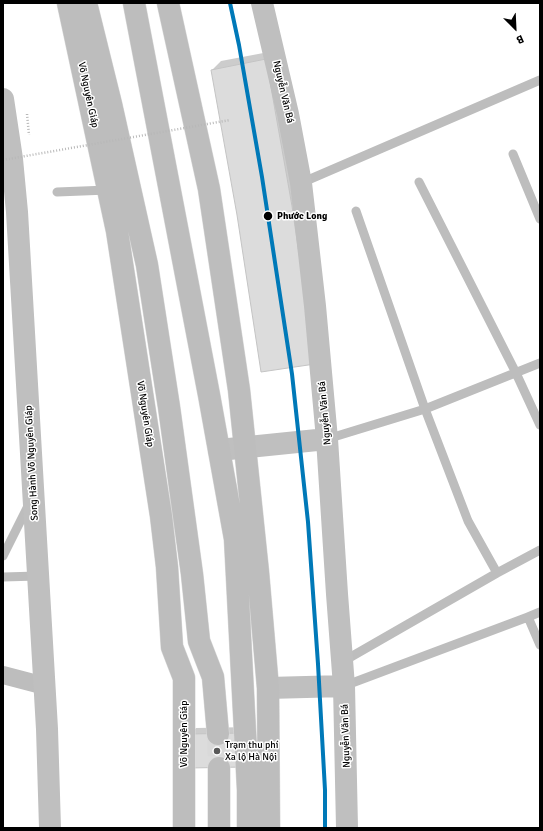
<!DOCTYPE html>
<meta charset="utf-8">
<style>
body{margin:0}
#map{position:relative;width:543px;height:831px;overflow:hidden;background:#fff;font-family:Signika,sans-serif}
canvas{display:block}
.frame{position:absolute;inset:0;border:4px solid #000;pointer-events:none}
.north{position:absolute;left:495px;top:8px;width:40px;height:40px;-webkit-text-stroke:3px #fff;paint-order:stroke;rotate:156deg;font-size:11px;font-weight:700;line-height:16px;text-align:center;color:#000}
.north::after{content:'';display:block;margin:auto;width:14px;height:18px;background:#000;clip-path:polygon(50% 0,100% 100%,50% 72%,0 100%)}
</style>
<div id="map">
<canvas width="543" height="831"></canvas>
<div class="frame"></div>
<div class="north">B</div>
</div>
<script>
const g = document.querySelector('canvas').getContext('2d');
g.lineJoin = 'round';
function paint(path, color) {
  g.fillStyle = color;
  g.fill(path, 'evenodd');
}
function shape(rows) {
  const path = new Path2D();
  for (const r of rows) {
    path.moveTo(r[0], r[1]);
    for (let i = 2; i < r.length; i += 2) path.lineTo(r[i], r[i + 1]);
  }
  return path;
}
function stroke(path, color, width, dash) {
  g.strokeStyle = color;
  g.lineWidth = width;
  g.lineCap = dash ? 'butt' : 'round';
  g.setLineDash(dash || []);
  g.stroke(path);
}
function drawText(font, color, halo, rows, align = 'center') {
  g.font = font + ' Signika,sans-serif';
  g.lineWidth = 3;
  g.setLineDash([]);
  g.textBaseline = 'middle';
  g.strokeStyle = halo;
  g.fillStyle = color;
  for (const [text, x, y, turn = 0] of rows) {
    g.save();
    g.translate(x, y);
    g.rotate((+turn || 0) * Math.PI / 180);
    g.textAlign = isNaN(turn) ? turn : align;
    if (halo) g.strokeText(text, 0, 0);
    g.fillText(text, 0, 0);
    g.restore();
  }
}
const shadow = shape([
 [274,51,314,363,238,215,212,70,221,61],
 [251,727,251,760,190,734,196,728]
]);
const building = shape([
 [266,59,292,206,315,364,261,372,237,215,211,70,266,59],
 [244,733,245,767,189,768,189,734,244,733]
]);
const highwayTunnel = shape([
 [218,734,219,768]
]);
const path = shape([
 [27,114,29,135]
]);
const lane = shape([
 [513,154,540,219],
 [419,182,516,373,540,425],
 [301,183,540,80],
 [57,192,108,190],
 [356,211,425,409,468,521,497,573],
 [327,439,425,409,540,363],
 [3,556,29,504],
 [3,577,38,576],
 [540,612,528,617,540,645],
 [342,662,497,573,540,550],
 [344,686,528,617]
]);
const street = shape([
 [3,675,45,686]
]);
const secondary = shape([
 [262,3,288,114,301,183,315,306,327,439,337,594,344,686,347,828],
 [3,99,12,159,17,212,47,729,50,828],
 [219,450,327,439],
 [268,688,344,686]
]);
const highway = shape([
 [68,3,117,231,161,516,167,567,172,647,184,678,184,828],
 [86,3,111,104,147,265,169,407,192,574,199,641,213,677,218,734],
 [134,3,209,395,235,539,248,790,248,828],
 [168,3,209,189,239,390,258,572,268,688,269,828],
 [219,768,219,828]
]);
const pathBridge = shape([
 [3,160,230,120]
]);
const metro1 = shape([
 [230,3,239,45,262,177,292,374,308,522,318,664,325,790,325,828]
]);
const markers = [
 [268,216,5,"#000"],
 [217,751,4,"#595959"]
];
const streetNames = [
 ["Nguyễn Văn Bá",283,92,77],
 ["Võ Nguyên Giáp",88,95,78],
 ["Nguyễn Văn Bá",325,413,-95],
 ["Võ Nguyên Giáp",145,414,81],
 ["Song Hành Võ Nguyên Giáp",32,463,-93],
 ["Võ Nguyên Giáp",184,734,-90],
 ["Nguyễn Văn Bá",346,736,-92]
];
const stopNames = [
 ["Phước Long",277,216]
];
const poiNames = [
 ["Trạm thu phí",225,745],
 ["Xa lộ Hà Nội",225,757]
];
paint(shadow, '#0003');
paint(building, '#dcdcdc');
stroke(building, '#c4c4c4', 1);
stroke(highwayTunnel, '#d9d9d9', 22, [22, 11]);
stroke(highway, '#dbdbdb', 23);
stroke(path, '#b8b8b8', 2.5, [1, 2]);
stroke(lane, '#bdbdbd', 9);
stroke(street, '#bdbdbd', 18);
stroke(secondary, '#bfbfbf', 22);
stroke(highway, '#bdbdbd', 22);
stroke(pathBridge, '#b8b8b8', 2.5, [1, 2]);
stroke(metro1, '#0079b8', 4);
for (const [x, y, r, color] of markers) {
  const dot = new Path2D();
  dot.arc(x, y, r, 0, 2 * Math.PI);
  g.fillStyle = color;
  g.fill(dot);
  stroke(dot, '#fff', 1.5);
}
drawText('10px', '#000', '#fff', streetNames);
drawText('bold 10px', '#000', '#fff', stopNames, 'left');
drawText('10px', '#000', '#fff', poiNames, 'left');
</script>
